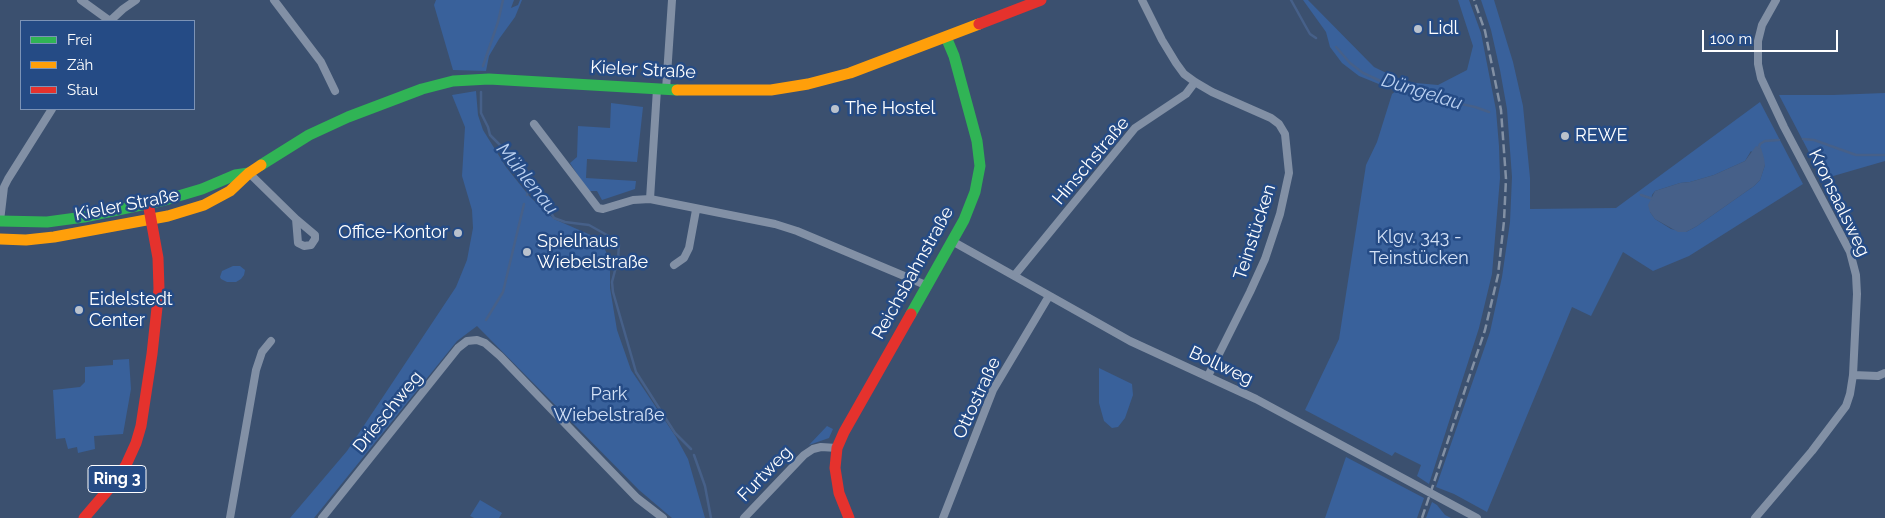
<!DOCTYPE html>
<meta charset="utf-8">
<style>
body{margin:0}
#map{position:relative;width:1885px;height:518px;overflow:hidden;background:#3b506f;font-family:Raleway,sans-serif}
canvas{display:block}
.legend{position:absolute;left:20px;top:20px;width:175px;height:90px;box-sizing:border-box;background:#254b85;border:1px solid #7c93b6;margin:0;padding:6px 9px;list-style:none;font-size:15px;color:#fff}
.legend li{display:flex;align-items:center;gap:10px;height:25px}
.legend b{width:25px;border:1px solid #7c93b6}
.scale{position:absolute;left:1702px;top:30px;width:136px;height:22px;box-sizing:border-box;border:2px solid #fff;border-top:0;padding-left:6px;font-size:15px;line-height:18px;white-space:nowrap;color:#fff;-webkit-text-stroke:4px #254b85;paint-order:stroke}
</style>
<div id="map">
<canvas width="1885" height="518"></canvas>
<ul class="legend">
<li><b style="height:6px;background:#30b455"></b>Frei</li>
<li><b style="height:6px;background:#ff9f0a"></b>Zäh</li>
<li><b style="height:6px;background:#e5322d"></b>Stau</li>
</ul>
<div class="scale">100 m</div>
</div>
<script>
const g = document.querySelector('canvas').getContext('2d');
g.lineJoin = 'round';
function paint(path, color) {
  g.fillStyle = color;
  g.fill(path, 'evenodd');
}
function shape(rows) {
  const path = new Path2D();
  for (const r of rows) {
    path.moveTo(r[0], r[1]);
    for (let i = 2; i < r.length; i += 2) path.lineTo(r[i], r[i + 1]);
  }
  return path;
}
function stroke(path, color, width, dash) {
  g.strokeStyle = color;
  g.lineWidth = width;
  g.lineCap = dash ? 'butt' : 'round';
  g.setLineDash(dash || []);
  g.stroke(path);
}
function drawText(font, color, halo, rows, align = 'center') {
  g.font = font + ' Raleway,sans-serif';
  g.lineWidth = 5;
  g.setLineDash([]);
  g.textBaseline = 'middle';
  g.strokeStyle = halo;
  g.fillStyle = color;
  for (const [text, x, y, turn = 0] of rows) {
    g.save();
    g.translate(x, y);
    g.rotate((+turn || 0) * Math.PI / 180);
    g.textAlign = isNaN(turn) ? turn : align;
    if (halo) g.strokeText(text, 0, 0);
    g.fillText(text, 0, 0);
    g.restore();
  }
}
const green = shape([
 [436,0,514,0,511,8,518,5,520,0,522,0,515,17,499,39,489,56,486,71,453,70,434,5],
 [1303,0,1308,0,1374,67,1405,82,1438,85,1467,70,1473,46,1458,0,1469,0,1481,33,1496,110,1499,146,1500,178,1492,274,1479,328,1429,484,1417,476,1421,465,1395,452,1392,456,1305,410,1339,339,1366,165,1377,142,1392,94,1396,91,1359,76,1342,63,1330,47,1326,32],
 [1481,0,1494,0,1513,62,1523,106,1530,178,1530,209,1616,208,1760,102,1803,184,1689,256,1653,271,1623,252,1591,316,1572,307,1487,512,1454,494,1436,487,1490,332,1502,277,1510,222,1512,177,1507,109,1500,70,1491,30],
 [1751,151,1765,165,1760,180,1754,186,1697,226,1686,232,1671,229,1655,219,1650,212,1652,195,1655,191,1680,183,1690,182,1714,175,1745,161],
 [476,91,478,115,483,130,506,167,530,197,554,219,593,236,603,245,610,261,610,288,617,330,631,370,676,437,688,459,705,518,672,518,639,490,477,326,457,341,314,518,290,518,347,451,456,287,467,260,473,228,472,210,462,176,465,127,452,95],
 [1885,93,1885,161,1823,179,1779,95,1833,95],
 [611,103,643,107,637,162,587,159,586,178,636,181,635,189,602,200,597,191,588,191,570,163,577,157,578,126,610,128],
 [233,266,240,266,245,270,244,275,241,279,236,282,227,282,221,279,220,277,222,271],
 [129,359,131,389,123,434,94,436,95,449,78,453,77,447,68,449,65,438,56,439,53,390,80,387,85,382,85,367,113,365,113,360],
 [1099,368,1132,384,1133,395,1125,418,1118,427,1112,428,1104,421,1099,403],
 [827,426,833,429,829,438,809,445],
 [1346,457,1424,498,1417,518,1325,518],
 [480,500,502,513,499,518,474,518,470,516],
 [1432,502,1437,505,1445,515,1451,518,1426,518]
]);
const water = shape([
 [1756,146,1761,148,1764,158,1765,165,1760,180,1754,186,1697,226,1686,232,1678,232,1655,219,1650,212,1648,205,1655,191,1680,183,1690,182,1714,175,1745,161]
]);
const stream = shape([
 [1291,0,1306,27,1310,34,1316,38],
 [1336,47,1350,63,1363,73,1385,83,1421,95,1475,107,1489,112],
 [483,66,498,22,503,0],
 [481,92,481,113,488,127,490,135,504,149,511,165,538,191,554,218,565,222,589,225,614,239,619,245,618,259,612,282,613,292,636,372,675,433,691,449],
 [1803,139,1814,140,1856,155,1885,155],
 [1759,147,1760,144,1765,141,1779,140],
 [527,195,530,183],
 [1641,195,1653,199],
 [486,320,503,292,524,204],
 [694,455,705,486,711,518]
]);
const street = shape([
 [81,0,110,21],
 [274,0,321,62,335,91],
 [1142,0,1162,40,1176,63,1184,74,1195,82,1212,92,1271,118,1279,124,1285,134,1289,173,1280,214,1265,259,1250,292,1208,376],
 [110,21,123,9,136,0],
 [666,90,672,0],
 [534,124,598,208,603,209,633,200,650,199,775,224,797,231,928,286],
 [249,173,296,219,298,243,304,246,311,245,315,239,315,235,296,219],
 [650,199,657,89],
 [0,221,4,187,8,179,52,109],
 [952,241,1130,341,1256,399,1477,518],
 [674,265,684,258,689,248,696,210],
 [1014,276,1135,128,1186,94,1195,82],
 [1853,375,1878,376,1885,373],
 [230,518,256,370,262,352,271,341],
 [322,518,458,348,467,341,477,340,485,343,500,356,637,498,663,518],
 [744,518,804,455,813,449,821,447,837,448],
 [943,518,993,390,1049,296],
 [1755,518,1812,451,1846,406,1850,394,1853,375,1857,294,1856,275,1850,252,1784,127,1761,78,1758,64,1758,41,1762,25,1776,0]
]);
const fast = shape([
 [261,165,309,135,348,117,422,89,453,81,489,79,677,90],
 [0,221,47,222,84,217,165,200,202,189,235,175,249,173],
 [911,314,964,220,975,192,980,166,977,141,954,56,946,37]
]);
const slow = shape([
 [677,90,771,90,808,84,850,73,979,24],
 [0,239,26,240,54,237,168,216,204,205,230,191,249,173,261,165]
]);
const jam = shape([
 [979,24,1041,0],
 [84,518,114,483,126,465,136,443,141,426,152,354,159,289,158,258,148,203],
 [849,518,839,493,835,468,837,448,844,432,911,314]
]);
const rail = shape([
 [1422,518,1485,330,1498,275,1504,221,1506,179,1501,110,1485,31,1474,0]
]);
const markers = [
 [1418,29,5,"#bac2cd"],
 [835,109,5,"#bac2cd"],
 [1565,136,5,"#bac2cd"],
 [458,233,5,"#bac2cd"],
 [527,252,5,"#bac2cd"],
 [79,310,5,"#bac2cd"]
];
const shields = [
 [117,479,58]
];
const shieldNames = [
 ["Ring 3",117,479]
];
const poiNames = [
 ["Lidl",1428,29],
 ["The Hostel",845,109],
 ["REWE",1575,136],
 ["Office-Kontor",448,233,"right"],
 ["Spielhaus",537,242],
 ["Wiebelstraße",537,263],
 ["Eidelstedt",89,300],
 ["Center",89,321]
];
const streetNames = [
 ["Kieler Straße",643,70,3],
 ["Hinschstraße",1091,161,-50],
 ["Kronsaalsweg",1839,203,64],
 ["Kieler Straße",127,205,-11],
 ["Teinstücken",1255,232,-72],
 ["Reichsbahnstraße",913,273,-61],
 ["Bollweg",1221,366,25],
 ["Ottostraße",977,398,-65],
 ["Drieschweg",388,412,-51],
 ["Furtweg",765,474,-46]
];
const parkNames = [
 ["Klgv. 343 -",1419,238],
 ["Teinstücken",1419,259],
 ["Park",609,395],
 ["Wiebelstraße",609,416]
];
const waterNames = [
 ["Düngelau",1422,92,17],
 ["Mühlenau",527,179,51]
];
paint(green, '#39619b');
paint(water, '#466089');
stroke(stream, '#466089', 2.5);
stroke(street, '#8290a5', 8);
stroke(fast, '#30b455', 11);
stroke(slow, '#ff9f0a', 11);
stroke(jam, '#e5322d', 11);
stroke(rail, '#8290a4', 2.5, [9, 4]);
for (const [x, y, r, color] of markers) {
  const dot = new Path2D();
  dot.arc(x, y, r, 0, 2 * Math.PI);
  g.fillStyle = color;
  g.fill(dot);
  stroke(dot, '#254b85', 2);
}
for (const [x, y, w] of shields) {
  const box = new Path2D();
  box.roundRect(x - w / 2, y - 13.5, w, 27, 4);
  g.fillStyle = '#254b85';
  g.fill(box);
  stroke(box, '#fff', 1);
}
drawText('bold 16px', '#fff', null, shieldNames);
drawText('18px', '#fff', '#254b85', poiNames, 'left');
drawText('18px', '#fff', '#254b85', streetNames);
drawText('18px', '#d3e1f6', '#254b85', parkNames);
drawText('italic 19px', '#bad0f0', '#254b85', waterNames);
</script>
